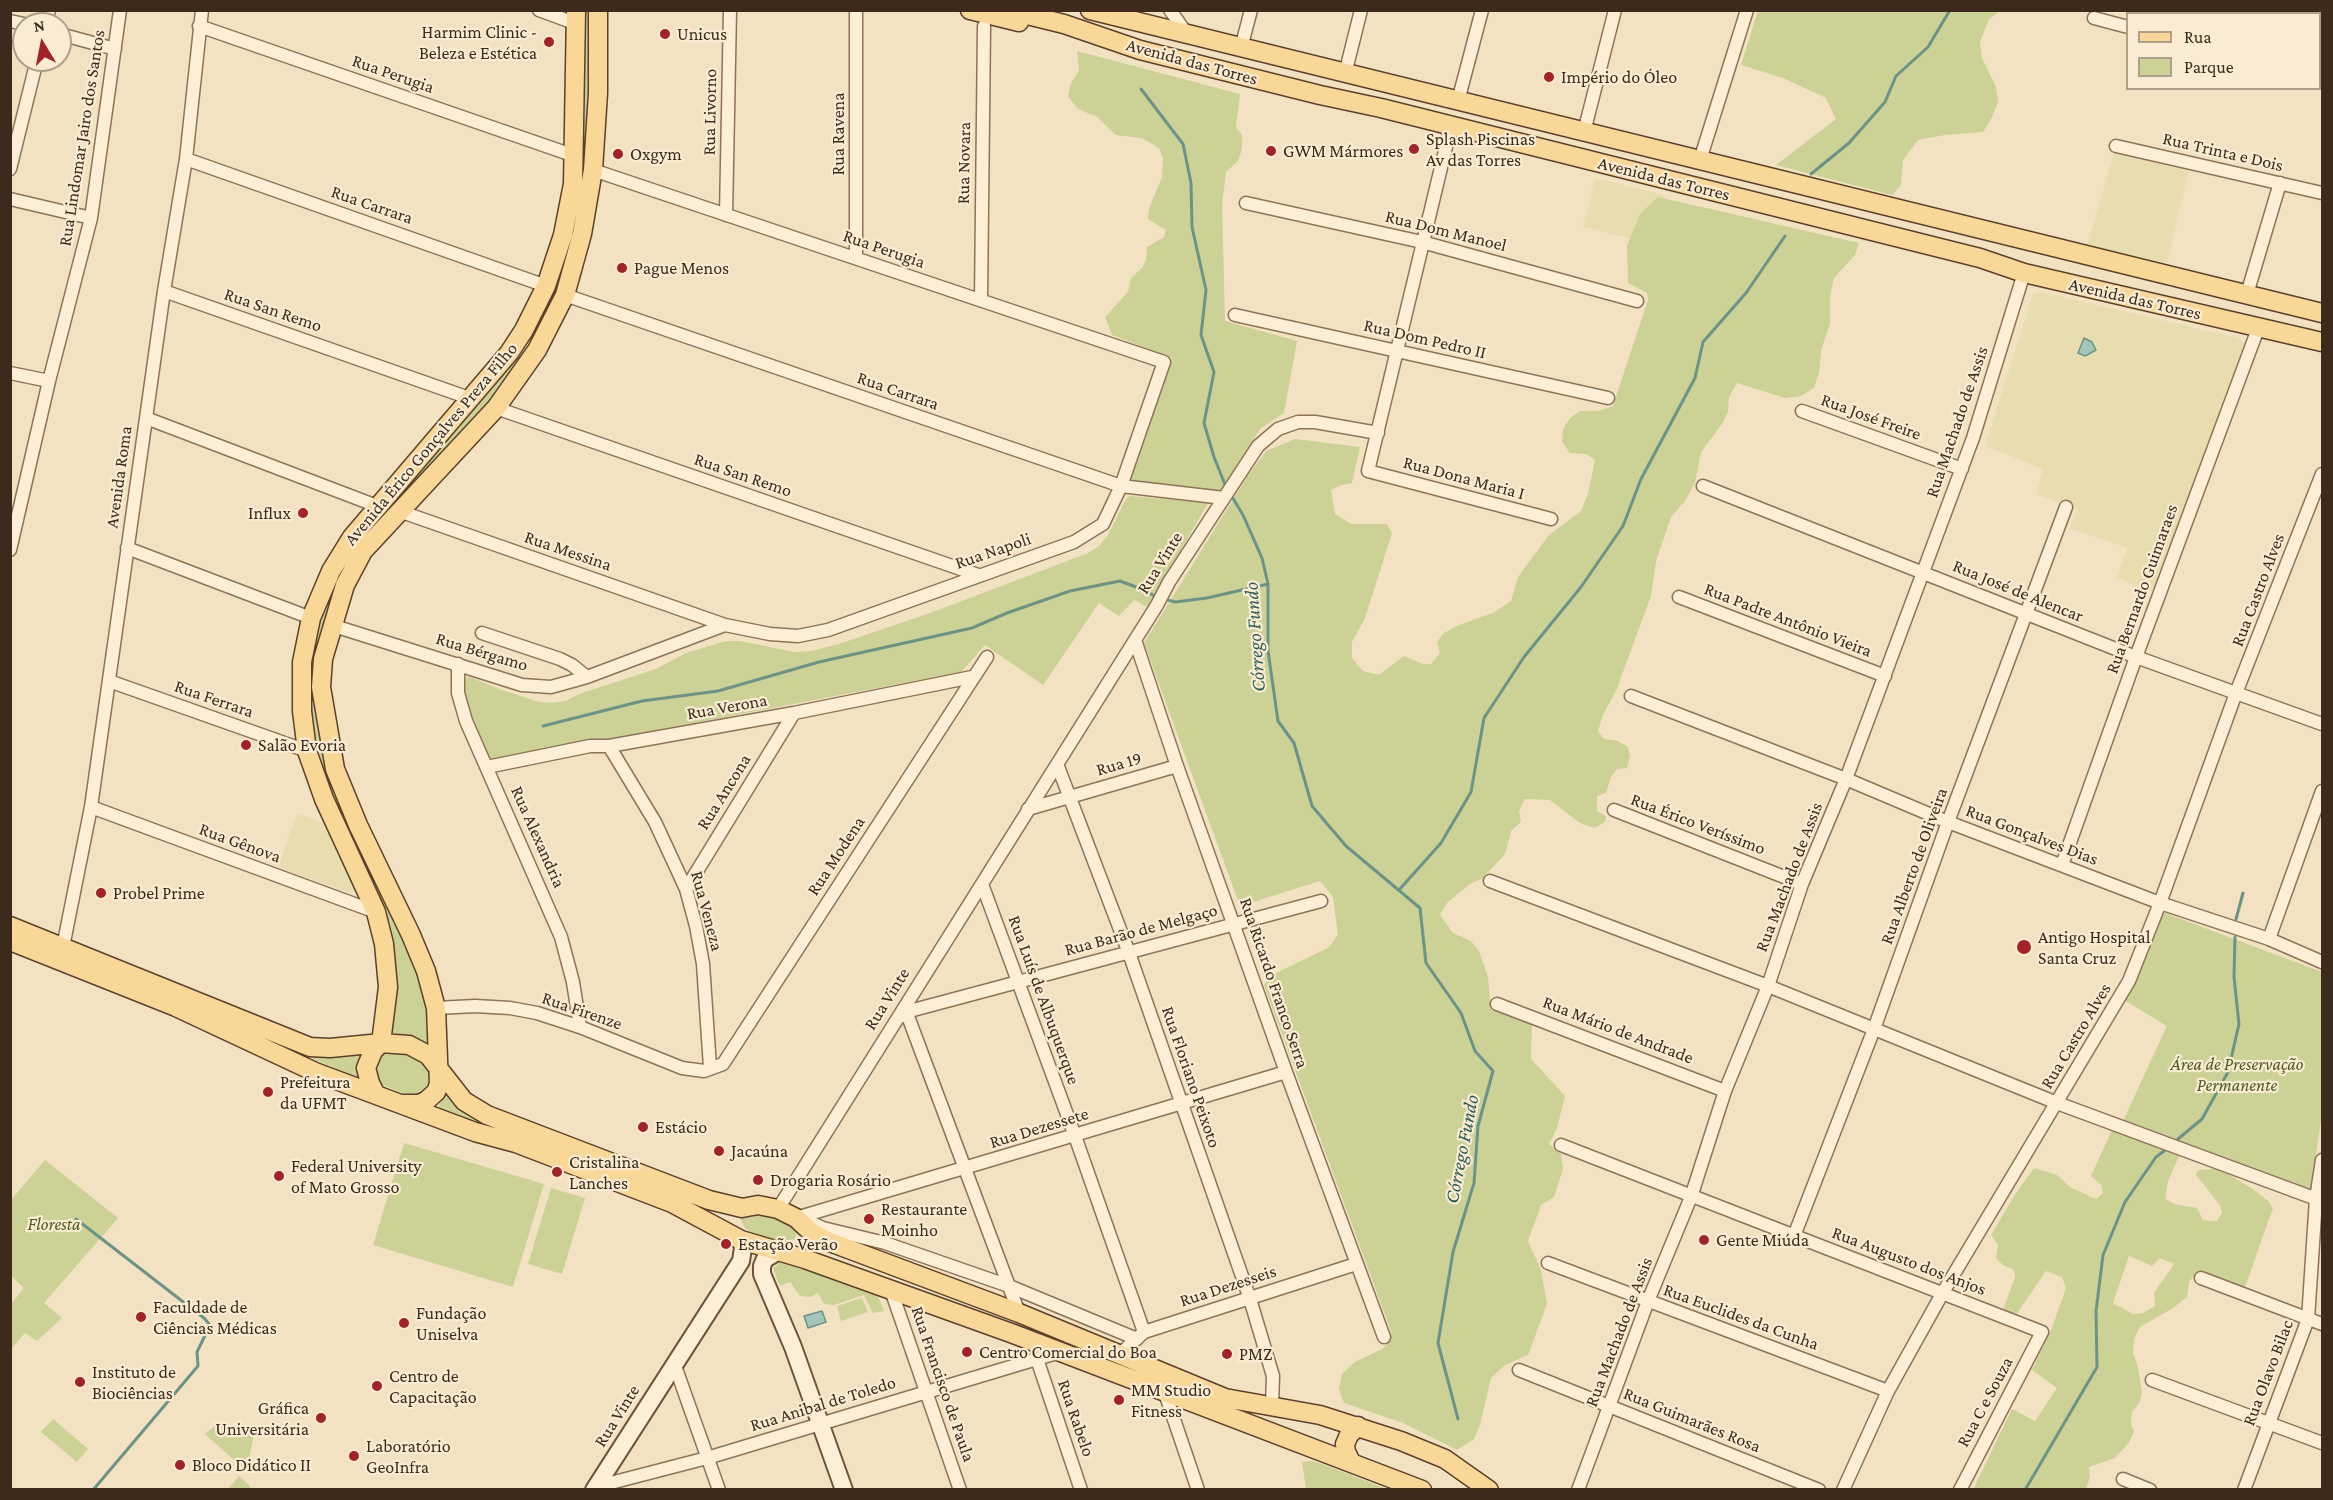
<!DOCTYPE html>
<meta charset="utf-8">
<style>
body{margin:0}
#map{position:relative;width:2333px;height:1500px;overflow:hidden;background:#f2e2c2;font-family:"Crimson Pro",serif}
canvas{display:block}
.frame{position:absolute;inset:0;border:12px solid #3c2b1d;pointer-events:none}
.legend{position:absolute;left:2126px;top:12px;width:195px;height:78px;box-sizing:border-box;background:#f9ecd3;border:2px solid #ad9f8a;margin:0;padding:8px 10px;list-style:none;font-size:18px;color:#3c2b1d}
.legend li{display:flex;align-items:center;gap:12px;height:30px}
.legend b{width:30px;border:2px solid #ad9f8a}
.north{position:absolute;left:12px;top:12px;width:60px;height:60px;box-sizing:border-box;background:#f9ecd3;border:2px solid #ad9f8a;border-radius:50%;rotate:350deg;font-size:16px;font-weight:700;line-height:24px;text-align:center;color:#3c2b1d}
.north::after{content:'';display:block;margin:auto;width:21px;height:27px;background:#a22227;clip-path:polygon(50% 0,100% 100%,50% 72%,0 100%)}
</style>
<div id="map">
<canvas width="2333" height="1500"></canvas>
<div class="frame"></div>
<ul class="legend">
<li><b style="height:8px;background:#f8d797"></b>Rua</li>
<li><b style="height:16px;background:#ccd195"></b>Parque</li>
</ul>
<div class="north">N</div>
</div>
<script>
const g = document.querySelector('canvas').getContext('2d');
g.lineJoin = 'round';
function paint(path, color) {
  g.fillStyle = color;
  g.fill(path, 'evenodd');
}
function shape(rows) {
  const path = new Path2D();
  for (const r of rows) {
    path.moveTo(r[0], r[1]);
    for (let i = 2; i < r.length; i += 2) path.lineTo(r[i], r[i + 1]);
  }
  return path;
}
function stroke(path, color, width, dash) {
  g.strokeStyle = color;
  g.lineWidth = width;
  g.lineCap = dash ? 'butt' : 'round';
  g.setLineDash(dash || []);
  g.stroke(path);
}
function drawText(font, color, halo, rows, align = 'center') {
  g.font = font + ' "Crimson Pro",serif';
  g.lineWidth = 4.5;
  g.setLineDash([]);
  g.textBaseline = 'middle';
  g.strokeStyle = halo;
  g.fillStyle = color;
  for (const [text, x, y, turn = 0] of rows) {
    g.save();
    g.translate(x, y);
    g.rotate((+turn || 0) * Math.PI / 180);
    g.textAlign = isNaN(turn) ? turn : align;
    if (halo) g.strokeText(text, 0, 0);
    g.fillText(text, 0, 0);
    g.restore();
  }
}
const farmland = shape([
 [2114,152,2189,171,2167,263,2087,246],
 [1595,178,1665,195,1653,244,1583,227],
 [2041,292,2238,338,2243,342,2244,349,2153,592,2117,578,2127,548,2069,528,2078,509,2036,494,2043,469,1985,446,2033,294],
 [297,814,327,824,356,887,354,891,351,893,278,867]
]);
const green = shape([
 [580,11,590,11,589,140,585,186,558,292,532,340,529,336,555,278],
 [1758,11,2000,11,1989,19,1980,42,1982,58,1996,87,1998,102,1992,117,1983,132,1945,135,1918,140,1903,160,1901,185,1892,195,1776,165,1836,119,1826,98,1783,78,1741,65],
 [2206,11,2283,11,2282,14,2208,14],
 [1077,51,1240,94,1236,127,1242,135,1242,149,1238,161,1226,172,1222,205,1225,321,1297,341,1284,413,1260,429,1221,491,1129,481,1172,358,1112,335,1105,317,1128,292,1131,278,1142,268,1146,260,1147,247,1164,237,1166,230,1148,219,1149,209,1162,177,1163,158,1159,148,1142,138,1116,135,1097,117,1078,109,1068,96,1071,83,1079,71],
 [1658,197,1859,243,1855,255,1834,278,1830,297,1830,324,1821,350,1819,373,1814,388,1801,396,1785,398,1737,383,1729,397,1728,412,1722,424,1701,452,1695,483,1685,501,1671,517,1656,561,1651,596,1616,691,1603,715,1598,731,1604,739,1618,741,1628,747,1630,756,1627,768,1617,769,1611,777,1606,793,1597,796,1597,811,1606,816,1605,822,1595,828,1580,823,1550,800,1525,799,1519,811,1521,822,1511,831,1505,854,1483,878,1470,884,1447,903,1440,915,1453,933,1471,941,1479,951,1488,977,1490,1000,1498,1008,1516,1014,1532,1024,1531,1059,1565,1096,1557,1128,1549,1144,1561,1154,1563,1169,1554,1197,1541,1205,1528,1241,1541,1270,1547,1304,1528,1355,1505,1365,1491,1378,1480,1425,1474,1439,1457,1450,1403,1423,1344,1403,1339,1389,1342,1374,1355,1362,1384,1348,1392,1334,1264,985,1268,978,1284,969,1328,948,1338,935,1333,897,1320,881,1240,906,1144,643,1247,477,1266,451,1295,439,1360,447,1352,483,1341,485,1331,490,1335,514,1351,524,1387,524,1392,533,1365,618,1352,642,1352,658,1363,671,1379,675,1404,656,1423,664,1431,664,1440,653,1437,642,1444,633,1459,625,1493,613,1511,601,1518,577,1549,535,1581,511,1588,494,1595,460,1586,454,1570,453,1562,442,1563,429,1570,418,1580,411,1598,411,1613,406,1648,300,1647,293,1628,283,1627,245,1641,213],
 [516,358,518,361,495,392,482,413,351,563,317,715,325,759,422,974,434,1052,391,1036,393,966,319,774,306,690,317,619,349,550],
 [1130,496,1208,503,1148,607,1134,600,1119,616,1099,603,1043,685,985,645,961,672,489,762,462,693,464,683,466,678,470,677,499,689,539,702,551,703,565,701,582,693,656,669,686,653,726,641,740,641,794,652,811,651,842,643,933,612,1088,553,1099,546,1108,535,1126,499],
 [2165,913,2322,972,2322,1113,2311,1190,2307,1191,2123,1121,2167,1026,2124,1000,2161,915],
 [262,1037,364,1050,358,1067,358,1078],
 [390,1050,410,1052,434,1070,433,1089,417,1099,380,1084,374,1073,381,1053],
 [447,1093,536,1141,486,1126,437,1108],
 [2112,1130,2180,1154,2168,1181,2165,1199,2174,1204,2197,1208,2203,1220,2217,1221,2222,1213,2220,1205,2196,1175,2198,1170,2215,1169,2232,1176,2257,1192,2268,1201,2273,1208,2245,1287,2197,1272,2189,1282,2187,1297,2173,1308,2140,1327,2134,1339,2133,1353,2137,1364,2142,1391,2140,1402,2132,1412,2131,1423,2134,1432,2128,1444,2115,1458,2089,1467,2090,1477,2086,1489,1973,1490,2012,1409,2035,1421,2057,1388,2032,1370,2052,1328,2066,1288,2062,1277,2046,1271,2014,1318,2002,1313,2015,1277,2014,1270,2003,1265,1996,1258,1998,1245,1991,1235,2016,1193,2034,1168,2057,1175,2070,1187,2096,1199,2103,1193,2101,1185,2091,1176],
 [2129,1256,2152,1266,2160,1258,2174,1264,2154,1293,2155,1306,2143,1313,2133,1314,2113,1303],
 [404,1143,544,1184,513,1287,373,1245],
 [45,1160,118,1218,44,1303,62,1318,37,1341,25,1333,11,1349,11,1316,12,1313,11,1304,24,1288,11,1276,11,1200],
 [551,1188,585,1198,562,1274,528,1264],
 [748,1211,783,1219,797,1230,795,1239,789,1243,784,1244,751,1232,745,1228,741,1221,742,1215],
 [784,1260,878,1296,884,1311,873,1313,864,1295,834,1305,824,1304,818,1293,810,1297,800,1296,790,1282,780,1286,773,1268],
 [862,1298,868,1312,841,1321,837,1306],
 [53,1419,88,1449,77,1462,41,1432],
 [215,1426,250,1432,254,1435,250,1453,251,1475,205,1434],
 [1312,1461,1322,1464,1387,1489,1306,1489,1302,1462],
 [239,1476,250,1486,250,1489,228,1489]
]);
const water = shape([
 [2084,338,2092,342,2096,350,2085,356,2078,353,2084,338],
 [822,1311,826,1322,808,1328,804,1316,822,1311]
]);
const stream = shape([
 [1141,89,1183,144,1191,183,1192,227,1206,290,1201,335,1214,372,1204,423,1214,457,1226,487],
 [1811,174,1849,143,1885,102,1896,76,1928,47,1950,10],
 [1231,495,1243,515,1262,558,1268,584,1268,651,1278,721,1294,743,1312,806,1346,846,1420,908,1426,963,1461,1013,1475,1051,1493,1071,1478,1126,1474,1183,1453,1252,1438,1343,1458,1419],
 [1164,599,1175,602,1207,598,1268,584],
 [543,726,642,701,718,691,819,662,972,628,1007,613,1070,591,1120,581,1144,590,1158,598],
 [1399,890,1441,843,1471,792,1484,718,1524,657,1581,587,1623,526,1641,479,1695,378,1703,342,1746,293,1785,236],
 [2236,919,2243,893],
 [2178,1139,2202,1119,2228,1072,2239,1024,2234,977,2235,937],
 [76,1219,204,1318,210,1325,197,1352,198,1366,93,1490],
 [2025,1490,2097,1367,2096,1311,2103,1255,2125,1202,2156,1157,2164,1151]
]);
const street = shape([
 [539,10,577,24],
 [1170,10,1187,34],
 [2094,18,2128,27],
 [10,21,24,24],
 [46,24,49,10],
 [199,26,575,156],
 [60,34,115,49],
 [1241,48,1251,10],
 [1345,74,1361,10],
 [2320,75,2322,76],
 [1458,101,1482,10],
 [1451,126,1368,471,1551,519],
 [1584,132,1615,10],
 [2116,146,2322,193],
 [186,159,546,286],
 [1700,160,1747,10],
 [10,169,37,60],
 [10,199,91,218],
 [1246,203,1422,242,1637,301],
 [726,215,730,10],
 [856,258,856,10],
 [164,291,472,399],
 [2247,294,2280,183],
 [565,295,1121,486,1224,498],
 [981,300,984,26],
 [1235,315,1608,398],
 [10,373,49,381],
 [496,408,978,575],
 [1802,411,1962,469],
 [146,418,377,506],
 [1703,486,2136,657,2322,724],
 [399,511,725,625,770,634,798,636,828,630,1074,542,1103,524,1121,486,1164,362,593,170],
 [127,548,311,618],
 [10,550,49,381,91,218,120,10],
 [1679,597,1885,676],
 [331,625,522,685,551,687,587,677,725,625],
 [482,633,560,659,572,665,587,677],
 [1135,640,1177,766,1286,1072,1384,1337],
 [458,664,458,693,466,721,561,937,573,982,580,1027],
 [109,681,307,751],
 [1631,696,1846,779,1948,822,2160,903,2269,939,2322,962],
 [609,746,655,822,686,889,696,926,703,964,710,1067],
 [1057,764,1129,953,1250,1299,1273,1376,1272,1406],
 [487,767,590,746,609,746,794,713,972,677],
 [91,807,376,912],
 [1028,809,1177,766],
 [1614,810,1802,884],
 [2062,865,2136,657,2259,326],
 [1490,881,1768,986,2057,1103,2322,1201],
 [982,884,1075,1136,1144,1332],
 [686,889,794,713],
 [2269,939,2322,791],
 [63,947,91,807,164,291,186,159,202,10],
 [1497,1004,1725,1091],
 [436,1008,475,1006,510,1008,537,1013,580,1027,682,1068,704,1071,723,1064,987,657],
 [902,1013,1321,901],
 [902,1013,909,1019,1019,1313],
 [1561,1145,2042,1332,1960,1490],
 [778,1209,1157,605,1169,582,1258,446,1278,429,1298,422,1315,422,1378,433],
 [796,1218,1286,1072],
 [803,1219,823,1228,885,1243,1009,1286,1137,1339],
 [1794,1236,1874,1029,1948,822,2066,507],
 [1548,1263,1888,1391],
 [2201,1278,2322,1324],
 [891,1290,960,1490],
 [1119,1355,1144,1332,1356,1264],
 [1037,1359,1081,1490],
 [674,1363,719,1490],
 [1519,1370,1819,1490],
 [2152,1380,2322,1443],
 [1164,1390,1198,1490],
 [2123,1479,2150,1490],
 [595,1487,707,1458,1060,1352],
 [1578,1490,1648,1301,1691,1197,1725,1091,1768,986,1802,884,1846,779,1973,438,2024,273],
 [1843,1490,1888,1391,1942,1294,2129,981,2160,903,2236,693,2322,474],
 [2244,1490,2308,1319,2316,1199,2322,1160]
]);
const secondary = shape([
 [777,1252,765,1259,762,1266,762,1274,793,1347,844,1490],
 [594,1490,741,1261,743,1248,741,1240]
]);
const primary = shape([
 [970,10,1019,22],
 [1007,10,1064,24,1140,50,1320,95,1381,108,1980,258,2024,273,2322,342],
 [1090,10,2322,313],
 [10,926,310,1047,330,1048,381,1043,409,1045,428,1055,464,1101,487,1115,709,1200,742,1208,758,1205,778,1209,796,1218,811,1232,827,1241,1019,1313,1225,1398,1320,1415,1401,1441,1445,1459,1489,1490],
 [10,941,176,1007,315,1072,475,1132,516,1143,672,1203,741,1240,805,1259,1011,1333,1422,1490],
 [381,1043,388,987,384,944,376,912,324,799,307,751,302,711,302,662,311,618,331,571,352,537,509,353,524,330,546,286,563,235,573,184,576,10],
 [375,1093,370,1083,366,1068,373,1051,381,1043],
 [403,1104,419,1104,426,1101,436,1092,439,1084,436,1008,426,971,411,935,358,825,335,769,321,687,323,659,345,585,363,551,496,408,537,350,565,295,582,234,593,170,598,93,598,10],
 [1351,1462,1346,1452,1345,1444,1349,1435,1358,1426]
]);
const markers = [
 [665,34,6,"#a22227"],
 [549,42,6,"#a22227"],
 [1549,77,6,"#a22227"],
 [1414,149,6,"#a22227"],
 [1271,151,6,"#a22227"],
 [618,154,6,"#a22227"],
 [622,268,6,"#a22227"],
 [303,513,6,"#a22227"],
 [246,745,6,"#a22227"],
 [101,893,6,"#a22227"],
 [2024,947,8,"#a22227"],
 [268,1092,6,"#a22227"],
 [643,1127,6,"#a22227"],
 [719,1151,6,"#a22227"],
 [557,1172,6,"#a22227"],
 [279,1176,6,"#a22227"],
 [758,1180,6,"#a22227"],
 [869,1219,6,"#a22227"],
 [1704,1240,6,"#a22227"],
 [726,1244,6,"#a22227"],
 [141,1317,6,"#a22227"],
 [404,1323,6,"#a22227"],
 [967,1352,6,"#a22227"],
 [1227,1354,6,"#a22227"],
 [80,1382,6,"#a22227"],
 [377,1386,6,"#a22227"],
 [1119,1400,6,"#a22227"],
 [321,1418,6,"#a22227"],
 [354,1456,6,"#a22227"],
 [180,1465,6,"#a22227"]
];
const poiNames = [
 ["Harmim Clinic -",537,32,"right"],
 ["Beleza e Estética",537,53,"right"],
 ["Unicus",677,34],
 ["Império do Óleo",1561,77],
 ["Splash Piscinas",1426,139],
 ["Av das Torres",1426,160],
 ["GWM Mármores",1283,151],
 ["Oxgym",630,154],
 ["Pague Menos",634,268],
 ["Influx",291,513,"right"],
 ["Salão Evoria",258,745],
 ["Probel Prime",113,893],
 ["Antigo Hospital",2038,937],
 ["Santa Cruz",2038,958],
 ["Prefeitura",280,1082],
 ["da UFMT",280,1103],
 ["Estácio",655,1127],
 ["Jacaúna",731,1151],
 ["Cristalina",569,1162],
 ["Lanches",569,1183],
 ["Federal University",291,1166],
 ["of Mato Grosso",291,1187],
 ["Drogaria Rosário",770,1180],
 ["Restaurante",881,1209],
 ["Moinho",881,1230],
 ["Gente Miúda",1716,1240],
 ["Estação Verão",738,1244],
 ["Faculdade de",153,1307],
 ["Ciências Médicas",153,1328],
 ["Fundação",416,1313],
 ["Uniselva",416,1334],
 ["Centro Comercial do Boa",979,1352],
 ["PMZ",1239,1354],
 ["Instituto de",92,1372],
 ["Biociências",92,1393],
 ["Centro de",389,1376],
 ["Capacitação",389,1397],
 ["MM Studio",1131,1390],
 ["Fitness",1131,1411],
 ["Gráfica",309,1408,"right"],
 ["Universitária",309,1429,"right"],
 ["Laboratório",366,1446],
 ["GeoInfra",366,1467],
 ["Bloco Didático II",192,1465]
];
const streetNames = [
 ["Avenida das Torres",1192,62,15],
 ["Rua Perugia",393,74,19],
 ["Rua Livorno",710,112,-89],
 ["Rua Ravena",838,134,-90],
 ["Rua Lindomar Jairo dos Santos",82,138,-81],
 ["Rua Trinta e Dois",2223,152,13],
 ["Rua Novara",964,163,-89],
 ["Avenida das Torres",1664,179,14],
 ["Rua Carrara",372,205,19],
 ["Rua Dom Manoel",1446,231,14],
 ["Rua Perugia",884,249,19],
 ["Avenida das Torres",2135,299,13],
 ["Rua San Remo",273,310,19],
 ["Rua Dom Pedro II",1425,339,13],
 ["Rua Carrara",898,391,19],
 ["Rua José Freire",1871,417,20],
 ["Rua Machado de Assis",1957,422,-71],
 ["Avenida Érico Gonçalves Preza Filho",431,444,-50],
 ["Rua San Remo",743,475,19],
 ["Avenida Roma",119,477,-82],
 ["Rua Dona Maria I",1464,478,15],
 ["Rua Messina",568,551,19],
 ["Rua Napoli",993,551,-19],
 ["Rua Vinte",1160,563,-58],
 ["Rua Bernardo Guimaraes",2142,589,-70],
 ["Rua Castro Alves",2258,590,-69],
 ["Rua José de Alencar",2018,591,22],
 ["Rua Padre Antônio Vieira",1788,620,21],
 ["Rua Bérgamo",482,652,17],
 ["Rua Ferrara",214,699,19],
 ["Rua Verona",727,707,-10],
 ["Rua 19",1119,764,-16],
 ["Rua Ancona",724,792,-58],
 ["Rua Érico Veríssimo",1698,824,21],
 ["Rua Gonçalves Dias",2032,835,21],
 ["Rua Alexandria",538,837,66],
 ["Rua Gênova",240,843,20],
 ["Rua Modena",836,856,-57],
 ["Rua Alberto de Oliveira",1914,866,-70],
 ["Rua Machado de Assis",1789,877,-69],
 ["Rua Veneza",707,911,75],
 ["Rua Barão de Melgaço",1141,930,-15],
 ["Rua Ricardo Franco Serra",1274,983,71],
 ["Rua Vinte",887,999,-58],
 ["Rua Luís de Albuquerque",1044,1000,70],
 ["Rua Firenze",582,1011,19],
 ["Rua Mário de Andrade",1618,1030,21],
 ["Rua Castro Alves",2076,1036,-59],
 ["Rua Floriano Peixoto",1191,1077,71],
 ["Rua Dezessete",1039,1128,-17],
 ["Rua Augusto dos Anjos",1909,1261,21],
 ["Rua Dezesseis",1228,1286,-18],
 ["Rua Euclides da Cunha",1741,1317,20],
 ["Rua Machado de Assis",1619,1332,-69],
 ["Rua Olavo Bilac",2268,1373,-69],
 ["Rua Francisco de Paula",943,1384,71],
 ["Rua C e Souza",1985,1402,-62],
 ["Rua Anibal de Toledo",823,1404,-17],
 ["Rua Vinte",617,1416,-58],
 ["Rua Rabelo",1076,1418,71],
 ["Rua Guimarães Rosa",1692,1420,22]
];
const parkNames = [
 ["Área de Preservação",2237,1064],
 ["Permanente",2237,1085],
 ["Floresta",54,1224]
];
const waterNames = [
 ["Córrego Fundo",1255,637,-94],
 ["Córrego Fundo",1462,1149,-79]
];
paint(farmland, '#e8ddaf');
paint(green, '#ccd195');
paint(water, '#a5c4ba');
stroke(water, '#6b9488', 1.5);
stroke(stream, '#6b9488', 3);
stroke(street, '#8e7357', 15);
stroke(secondary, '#70533b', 20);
stroke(primary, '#5b402c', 21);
stroke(street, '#fcefd6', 12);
stroke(secondary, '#fcefd6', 16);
stroke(primary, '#f8d797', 18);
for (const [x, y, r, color] of markers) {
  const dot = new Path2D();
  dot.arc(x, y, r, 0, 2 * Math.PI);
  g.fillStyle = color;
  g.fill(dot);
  stroke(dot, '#f9ecd3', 2);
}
drawText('18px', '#3c2b1d', '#f9ecd3', poiNames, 'left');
drawText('18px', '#3c2b1d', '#f9ecd3', streetNames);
drawText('italic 18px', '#4e5b22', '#f9ecd3', parkNames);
drawText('italic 20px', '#2b5d58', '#f9ecd3', waterNames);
</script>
